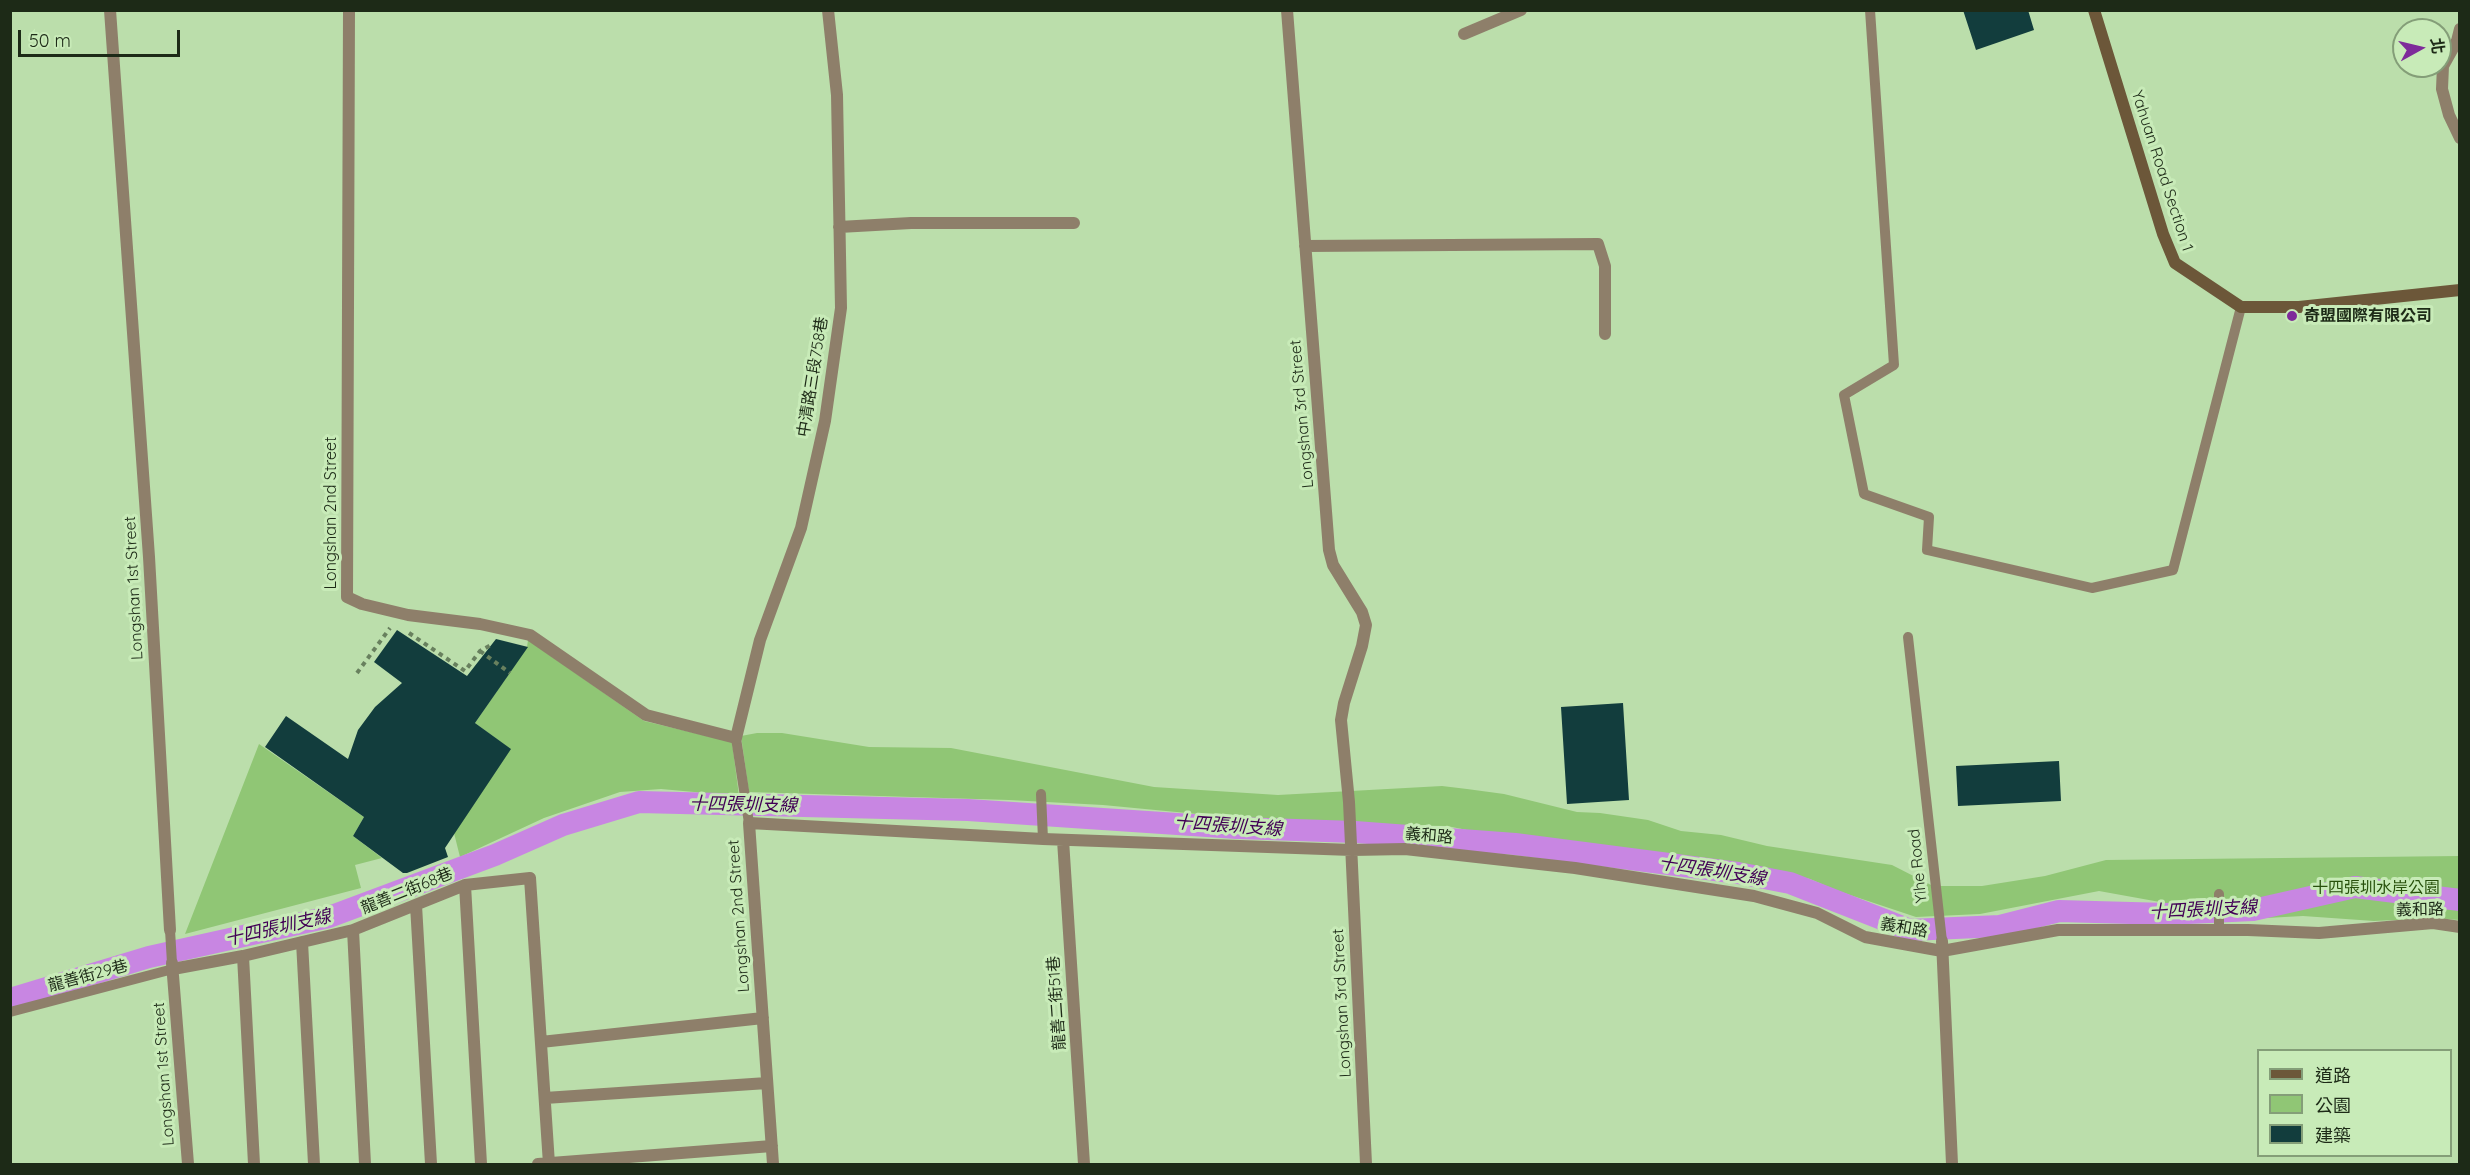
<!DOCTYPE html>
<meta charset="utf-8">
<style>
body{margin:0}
#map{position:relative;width:2470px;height:1175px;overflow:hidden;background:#bbdeab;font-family:Quicksand,"Noto Sans TC",sans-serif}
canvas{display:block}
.frame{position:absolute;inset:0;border:12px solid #1d2a17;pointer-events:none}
.legend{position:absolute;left:2257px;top:1049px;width:195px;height:108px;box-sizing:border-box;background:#c8ebb8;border:2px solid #849e78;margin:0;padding:8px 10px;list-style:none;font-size:18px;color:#1d2a17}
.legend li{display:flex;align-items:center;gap:12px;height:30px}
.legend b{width:30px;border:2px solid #849e78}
.north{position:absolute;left:2392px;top:18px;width:60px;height:60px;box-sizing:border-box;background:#c8ebb8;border:2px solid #849e78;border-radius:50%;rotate:82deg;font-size:16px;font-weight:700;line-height:24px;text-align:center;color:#1d2a17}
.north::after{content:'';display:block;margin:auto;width:21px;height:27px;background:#7e2b9a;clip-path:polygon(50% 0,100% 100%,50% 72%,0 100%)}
.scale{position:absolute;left:18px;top:30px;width:162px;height:27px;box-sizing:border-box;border:3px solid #1d2a17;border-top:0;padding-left:8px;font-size:18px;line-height:21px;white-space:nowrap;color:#1d2a17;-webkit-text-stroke:4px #c8ebb8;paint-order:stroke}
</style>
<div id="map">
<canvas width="2470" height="1175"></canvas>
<div class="frame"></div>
<ul class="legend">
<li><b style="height:8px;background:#6c5739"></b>道路</li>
<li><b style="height:16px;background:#90c675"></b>公園</li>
<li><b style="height:16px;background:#123d3d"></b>建築</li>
</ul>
<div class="north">北</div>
<div class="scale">50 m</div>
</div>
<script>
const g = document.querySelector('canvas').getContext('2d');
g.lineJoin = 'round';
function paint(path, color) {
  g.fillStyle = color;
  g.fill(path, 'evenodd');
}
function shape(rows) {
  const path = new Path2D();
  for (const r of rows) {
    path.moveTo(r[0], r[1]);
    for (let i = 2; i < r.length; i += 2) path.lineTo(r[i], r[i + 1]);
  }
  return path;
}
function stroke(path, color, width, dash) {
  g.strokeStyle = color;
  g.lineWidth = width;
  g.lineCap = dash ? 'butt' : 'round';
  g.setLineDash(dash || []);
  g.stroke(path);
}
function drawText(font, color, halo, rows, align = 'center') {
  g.font = font + ' Quicksand,"Noto Sans TC",sans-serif';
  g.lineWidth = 6;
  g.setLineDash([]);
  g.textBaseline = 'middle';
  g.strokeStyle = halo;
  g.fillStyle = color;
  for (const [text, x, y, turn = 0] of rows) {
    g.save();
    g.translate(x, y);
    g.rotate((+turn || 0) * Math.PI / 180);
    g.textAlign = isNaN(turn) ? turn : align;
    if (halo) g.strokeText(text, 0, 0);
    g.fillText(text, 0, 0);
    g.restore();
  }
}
const green = shape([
 [528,640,644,721,732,742,739,796,661,789,620,792,544,818,460,857,454,833,510,749,475,723,527,647],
 [757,733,782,733,869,747,951,748,1154,787,1278,795,1442,786,1467,789,1504,794,1577,812,1600,813,1648,820,1681,831,1721,835,1767,846,1892,865,1933,886,1982,886,2045,876,2106,860,2459,856,2459,920,2436,918,2374,921,2303,916,2248,919,2194,917,2193,905,2171,904,2099,891,1980,914,1916,917,1838,891,1810,879,1767,868,1507,838,1447,826,1302,824,1103,805,1009,800,749,792,741,736],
 [259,744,364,817,353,836,382,858,355,865,361,888,185,934]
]);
const canal = shape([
 [10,999,149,957,329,917,495,855,563,825,639,802,968,810,1237,828,1355,832,1515,844,1738,873,1790,883,1910,930,2000,926,2059,911,2167,914,2253,910,2355,887,2460,900]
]);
const building = shape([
 [1963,10,2028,10,2034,30,1976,50],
 [397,630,467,676,496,639,528,647,475,723,511,749,445,848,448,857,407,873,403,873,353,836,364,817,265,747,286,716,348,759,358,730,375,707,402,683,374,662],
 [1623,703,1629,800,1567,804,1561,707],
 [2059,761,2061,801,1958,806,1956,766]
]);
const path = shape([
 [409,633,465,671,480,651,491,645],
 [480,651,510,673],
 [357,673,390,628]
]);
const lane = shape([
 [1870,10,1894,365,1844,395,1864,494,1929,517,1927,550,2092,588,2173,570,2241,307],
 [1908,637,1942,941],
 [736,738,749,823],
 [1041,794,1043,839],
 [2219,894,2219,930],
 [170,930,172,963],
 [10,1012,173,969]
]);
const street = shape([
 [110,10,149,557,170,930],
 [349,10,347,597,362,604,408,615,480,624,530,635,646,715,736,738,760,640,801,528,825,421,841,308,837,95,828,10],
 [1287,10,1329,550,1333,565,1362,612,1366,625,1362,646,1344,703,1341,720,1349,802,1366,1164],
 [2460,29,2457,41,2443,66,2442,89,2449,115,2460,138],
 [1464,34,1521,10],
 [839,227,911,223,1074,223],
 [1305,246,1598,244,1605,266,1605,334],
 [1063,840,1084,1164],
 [465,885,481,1164],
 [416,905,431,1164],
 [353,930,365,1164],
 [1942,941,1952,1164],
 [302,942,314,1164],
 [243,956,254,1164],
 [172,963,188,1164],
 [173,969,243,956,353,930,465,885,530,878,549,1164],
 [541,1042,763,1018],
 [545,1098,767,1083],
 [538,1164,772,1146],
 [773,1164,749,823,1043,839,1352,850,1405,849,1575,868,1754,896,1817,913,1865,937,1942,951,2058,930,2248,930,2319,933,2433,923,2460,927]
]);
const secondary = shape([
 [2094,10,2163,234,2175,263,2241,307,2299,307,2460,290]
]);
const markers = [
 [2292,316,6,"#7e2b9a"]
];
const streetNames = [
 ["Yahuan Road Section 1",2162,171,72],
 ["中清路三段758巷",813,377,-81],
 ["Longshan 3rd Street",1302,414,-95],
 ["Longshan 2nd Street",331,513,-90],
 ["Longshan 1st Street",134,588,-93],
 ["義和路",1429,836,5],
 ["Yihe Road",1918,866,-96],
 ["龍善二街68巷",407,891,-22],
 ["義和路",2420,910,-1],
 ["Longshan 2nd Street",739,916,-94],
 ["義和路",1904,928,10],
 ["龍善街29巷",88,976,-15],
 ["龍善二街51巷",1057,1003,-94],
 ["Longshan 3rd Street",1342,1003,-93],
 ["Longshan 1st Street",164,1074,-94]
];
const poiNames = [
 ["奇盟國際有限公司",2304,316]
];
const parkNames = [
 ["十四張圳水岸公園",2376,888]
];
const waterNames = [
 ["十四張圳支線",743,805,1],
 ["十四張圳支線",1228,826,4],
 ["十四張圳支線",1712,871,9],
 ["十四張圳支線",2203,910,-3],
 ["十四張圳支線",278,928,-13]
];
paint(green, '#90c675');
stroke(canal, '#c886e2', 22);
paint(building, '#123d3d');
stroke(path, '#68805e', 4, [4.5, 4.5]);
stroke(lane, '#8e7f6a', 10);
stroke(street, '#8e7f6a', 12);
stroke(secondary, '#6c5739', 12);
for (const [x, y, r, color] of markers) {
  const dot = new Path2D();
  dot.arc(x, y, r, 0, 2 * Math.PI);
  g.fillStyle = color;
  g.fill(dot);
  stroke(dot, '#c8ebb8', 2);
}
drawText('16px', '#1d2a17', '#c8ebb8', streetNames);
drawText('bold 16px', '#1d2a17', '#c8ebb8', poiNames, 'left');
drawText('16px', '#28510c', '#c8ebb8', parkNames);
drawText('italic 18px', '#420056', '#c8ebb8', waterNames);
</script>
